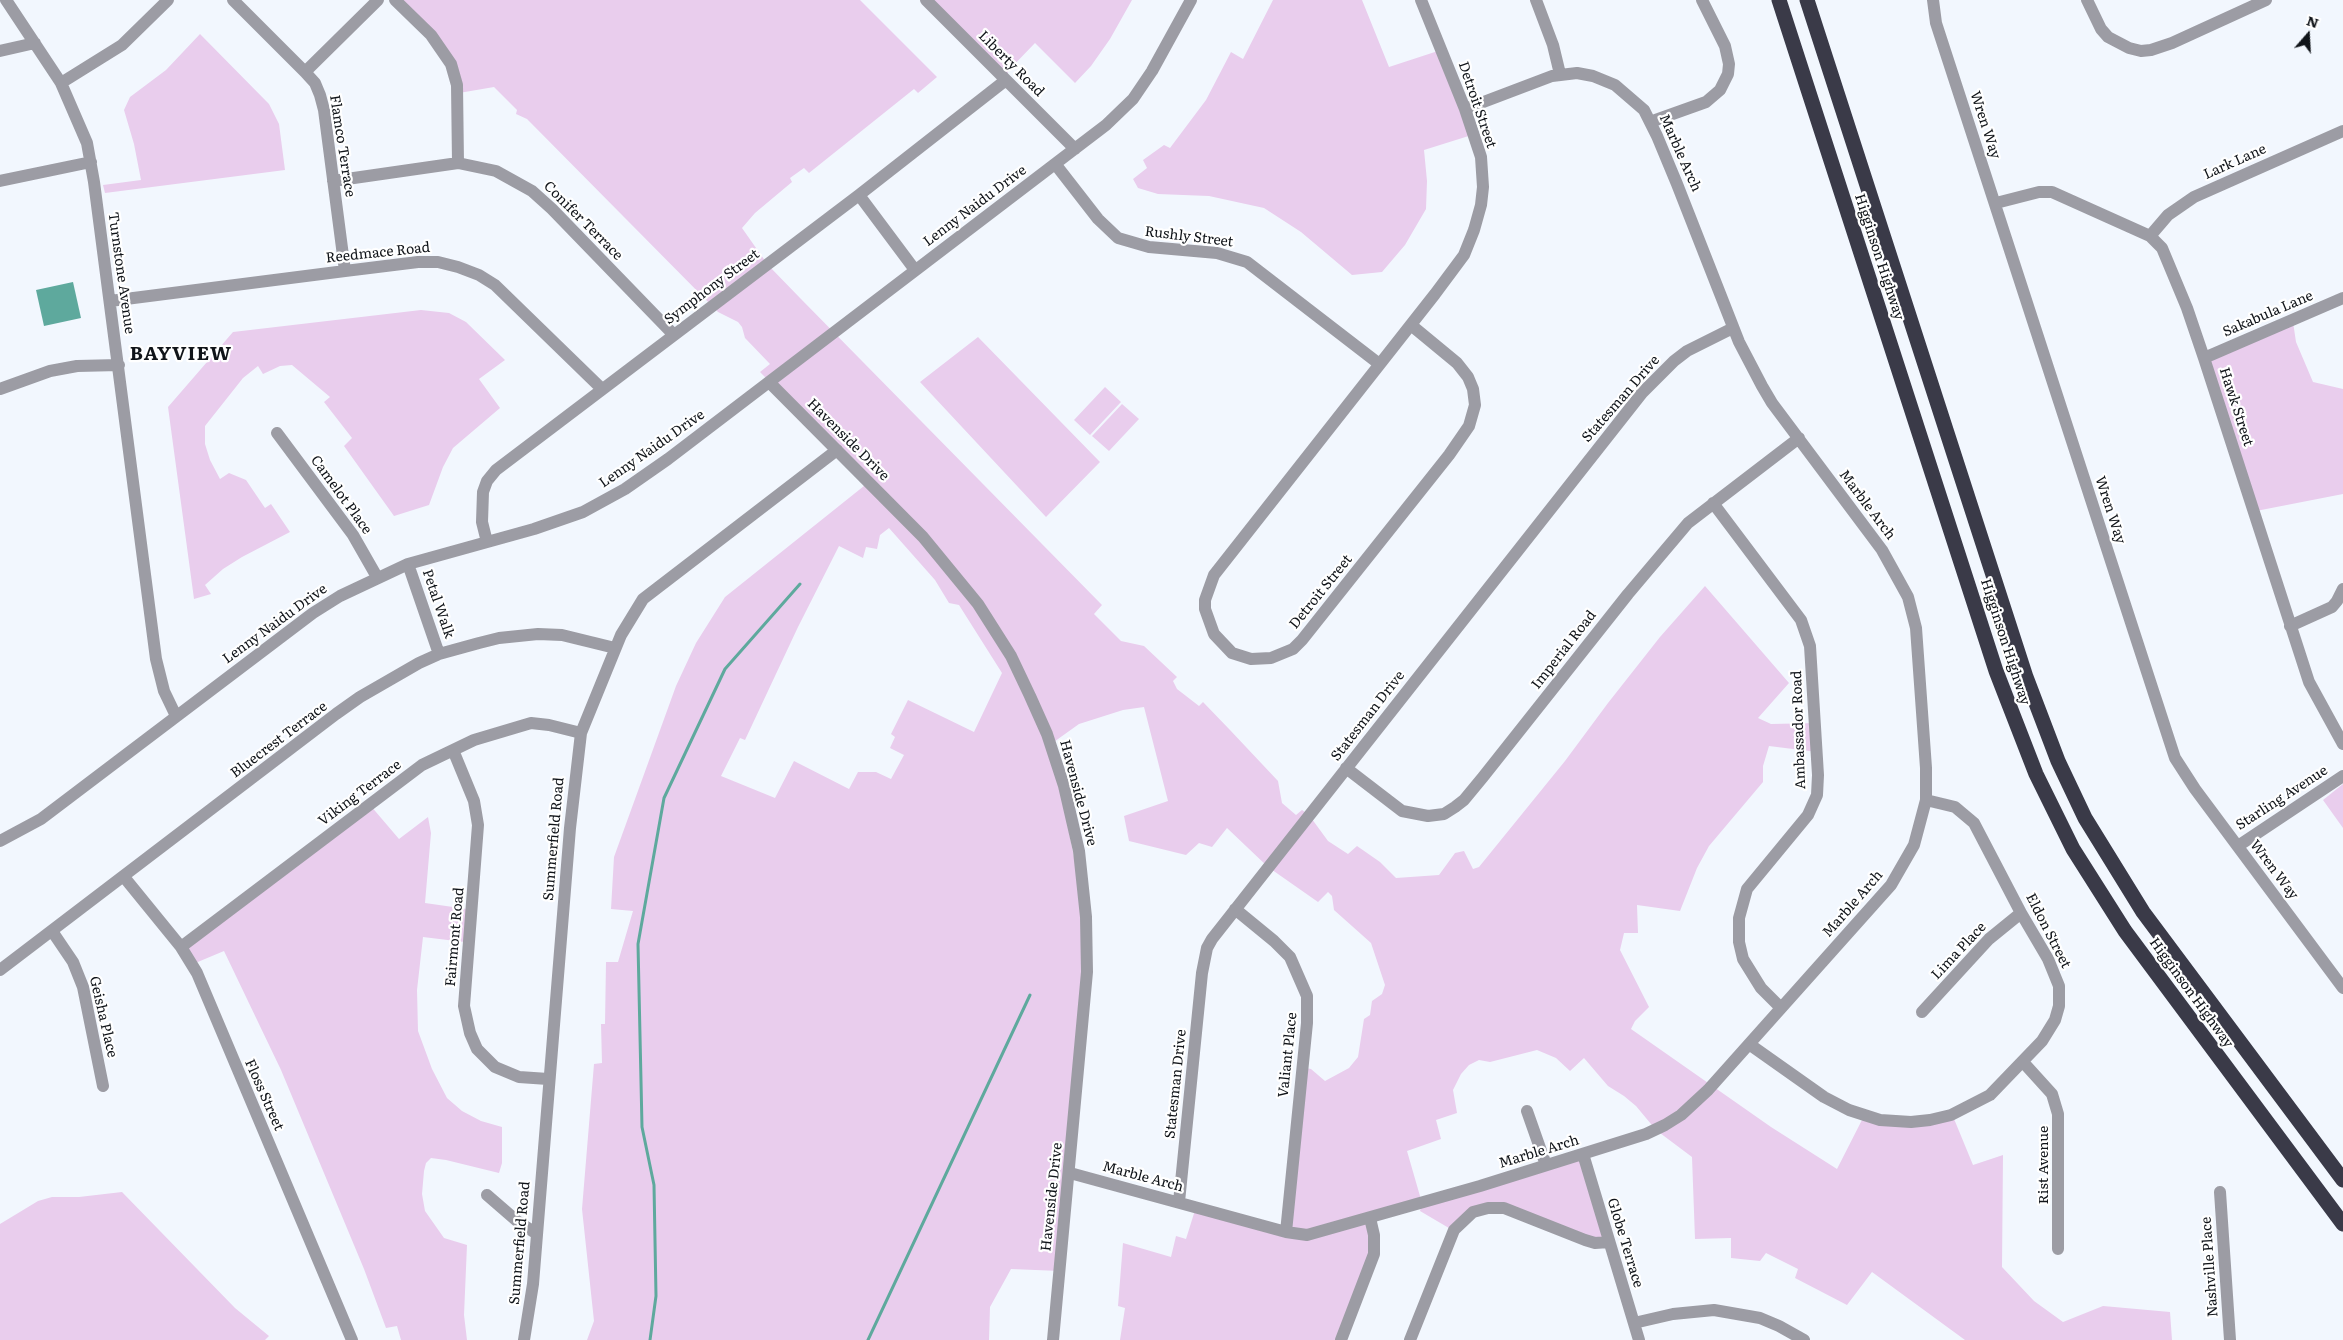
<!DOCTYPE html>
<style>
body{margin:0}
#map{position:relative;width:2343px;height:1340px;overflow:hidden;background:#f2f7fe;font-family:Literata,serif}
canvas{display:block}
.north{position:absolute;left:2283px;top:10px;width:50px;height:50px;-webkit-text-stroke:4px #fff;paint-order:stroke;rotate:19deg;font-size:14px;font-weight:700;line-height:20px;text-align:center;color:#101419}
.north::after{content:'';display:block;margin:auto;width:18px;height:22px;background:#101419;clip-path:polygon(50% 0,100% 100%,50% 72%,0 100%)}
</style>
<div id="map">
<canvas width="2343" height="1340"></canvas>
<div class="north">N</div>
</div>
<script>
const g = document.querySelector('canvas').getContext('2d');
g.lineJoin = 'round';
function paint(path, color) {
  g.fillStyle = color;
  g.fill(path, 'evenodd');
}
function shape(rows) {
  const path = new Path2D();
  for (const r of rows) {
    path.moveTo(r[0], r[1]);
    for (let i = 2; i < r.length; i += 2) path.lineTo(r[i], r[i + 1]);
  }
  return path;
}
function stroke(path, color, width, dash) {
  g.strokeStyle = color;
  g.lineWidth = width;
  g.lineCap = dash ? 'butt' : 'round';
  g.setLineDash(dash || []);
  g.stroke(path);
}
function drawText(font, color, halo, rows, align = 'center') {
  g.font = font + ' Literata,serif';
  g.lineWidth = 4.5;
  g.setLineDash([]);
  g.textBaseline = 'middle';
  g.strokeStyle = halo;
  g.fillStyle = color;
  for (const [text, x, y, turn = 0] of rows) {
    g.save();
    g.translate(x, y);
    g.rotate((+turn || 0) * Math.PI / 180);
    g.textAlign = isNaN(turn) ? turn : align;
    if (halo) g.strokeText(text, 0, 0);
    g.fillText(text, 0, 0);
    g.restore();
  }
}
const green = shape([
 [395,0,860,0,937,77,918,93,914,89,809,173,804,168,790,178,792,182,755,213,742,228,768,265,801,299,1102,605,1094,614,1121,641,1144,646,1177,677,1173,681,1177,689,1199,706,1203,702,1230,730,1278,781,1282,803,1296,815,1302,810,1309,815,1328,841,1348,854,1357,846,1380,862,1396,878,1439,875,1455,853,1464,851,1473,869,1479,867,1565,761,1608,703,1660,637,1705,586,1789,683,1758,718,1771,724,1816,723,1817,752,1769,746,1763,766,1763,782,1709,846,1697,868,1680,911,1637,905,1638,933,1624,933,1620,950,1649,1007,1635,1021,1631,1029,1771,1127,1837,1169,1864,1116,1880,1120,1952,1114,1973,1165,2003,1155,2002,1267,2034,1301,2063,1322,2103,1306,2170,1312,2172,1340,1965,1340,1872,1272,1847,1305,1795,1278,1798,1269,1766,1253,1760,1261,1731,1258,1731,1238,1695,1239,1692,1157,1656,1130,1636,1106,1624,1096,1608,1086,1584,1058,1570,1071,1556,1058,1537,1050,1490,1062,1479,1060,1469,1065,1461,1074,1453,1090,1457,1113,1436,1120,1441,1139,1407,1151,1422,1203,1584,1154,1610,1242,1488,1209,1454,1231,1420,1211,1422,1204,1370,1218,1374,1236,1342,1340,1120,1340,1125,1308,1118,1306,1123,1243,1171,1257,1176,1236,1186,1239,1196,1207,1286,1232,1301,1067,1311,1069,1325,1081,1349,1068,1358,1057,1364,1019,1370,1015,1372,1001,1382,994,1385,985,1371,943,1334,910,1332,896,1328,892,1318,902,1268,867,1227,828,1212,847,1199,843,1186,855,1129,841,1124,816,1168,801,1144,707,1123,710,1079,724,1051,744,1086,916,1060,1271,1011,1269,990,1307,989,1340,587,1340,594,1321,582,1209,594,1064,602,1063,601,1024,605,1024,606,962,618,962,633,911,611,909,614,857,676,686,696,643,725,597,869,482,760,372,770,364,745,338,742,327,738,322,718,312,527,119,516,114,517,110,494,87,459,93,451,64],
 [889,528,935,580,949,603,959,605,1002,673,974,732,908,700,891,734,895,737,890,748,904,755,891,779,876,772,858,772,849,789,794,761,775,798,721,776,740,738,745,740,798,627,839,546,863,558,866,547,877,549,880,535],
 [927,0,1132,0,1110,39,1091,66,1075,83,1035,43,1008,71,1007,80],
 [1273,0,1362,0,1389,67,1441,50,1475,134,1424,150,1427,181,1426,209,1405,245,1382,272,1352,275,1301,232,1264,208,1209,196,1158,194,1138,188,1133,179,1147,168,1143,160,1164,145,1170,148,1206,100,1231,52,1243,59],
 [200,34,269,104,279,124,285,170,105,193,103,185,141,180,134,144,124,110,130,97,166,70],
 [421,310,449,313,466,322,505,360,479,379,500,408,453,448,443,467,429,505,394,516,344,446,352,438,324,402,330,397,292,365,280,366,263,374,258,366,243,378,205,426,205,444,210,460,220,479,229,473,246,480,265,508,271,504,290,532,242,557,223,569,205,585,211,594,194,599,168,407,233,332],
 [2293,322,2296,342,2313,382,2343,389,2343,494,2256,511,2207,358],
 [978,337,1100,462,1046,517,920,382],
 [1105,387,1121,402,1090,435,1074,420],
 [1122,404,1139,419,1109,451,1092,436],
 [2343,784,2343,828,2323,800],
 [370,805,399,839,428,817,431,833,425,903,467,909,464,942,423,937,417,990,418,1031,432,1069,447,1098,462,1111,481,1121,502,1127,502,1163,499,1173,446,1160,431,1158,426,1163,424,1171,422,1194,425,1211,444,1238,467,1245,464,1315,467,1340,401,1340,397,1326,386,1328,364,1269,281,1070,224,951,193,964,181,947],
 [122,1192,235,1308,269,1336,265,1340,0,1340,0,1224,38,1201,52,1197,79,1197]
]);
const water = shape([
 [73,282,81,318,44,326,36,290]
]);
const stream = shape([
 [650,1340,656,1296,654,1185,642,1127,638,944,664,798,725,669,800,584],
 [868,1340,1030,995]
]);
const minor = shape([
 [6,0,61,83,87,143,94,182,156,659,164,691,176,716],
 [233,0,305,72,315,83,320,95,324,110,345,271],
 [395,0,431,35,451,64,457,85,458,163],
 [926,0,1075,149],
 [1536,0,1553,45,1560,74],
 [1933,0,1936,23,2175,758,2195,789,2343,988],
 [2087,0,2101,29,2108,37,2129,48,2141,51,2151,50,2172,43,2266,0],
 [0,51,35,43],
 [305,72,378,0],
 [61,83,122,45,168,0],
 [1650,122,1706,102,1720,90,1728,74,1729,64,1725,46,1702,0],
 [1056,165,1098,219,1118,238,1149,247,1217,253,1247,262,1378,363],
 [0,181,91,162],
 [333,181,458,163,496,171,532,191,552,209,674,335],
 [859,195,915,270],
 [1996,203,2039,192,2052,192,2150,236,2162,248,2187,308,2204,358,2309,682,2343,744],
 [2150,236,2168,215,2194,197,2343,131],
 [110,301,345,271,418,262,438,262,458,267,479,275,495,285,602,389],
 [1411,325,1457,363,1468,377,1473,389,1475,405,1469,426,1449,455,1302,640,1293,649,1271,658,1251,659,1232,653,1214,634,1205,609,1205,600,1214,575,1435,294,1464,255,1474,230,1481,205,1483,187,1481,157,1465,109,1421,0],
 [2204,358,2343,298],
 [769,382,923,537,978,604,1011,656,1030,696,1047,734,1064,786,1079,851,1086,917,1087,972,1053,1340],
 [0,389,50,371,77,366,119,365],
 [277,433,353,535,377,577],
 [1713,503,1801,620,1810,646,1818,775,1817,795,1808,815,1747,889,1739,918,1739,942,1743,959,1761,988,1781,1008],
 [487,542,482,522,483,492,487,481,496,470,859,195,1006,80],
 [408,564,439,654],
 [2290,626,2332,607,2337,601,2343,589],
 [453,750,474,801,478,825,464,1006,470,1033,477,1049,495,1067,519,1077,548,1079],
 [1346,768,1402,811,1428,816,1444,814,1455,807,1464,800,1483,777,1628,594,1688,523,1799,438],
 [0,841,41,819,313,613,340,596,408,564,534,529,583,512,625,489,668,459,1106,125,1133,99,1152,71,1191,0],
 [2238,846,2343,776],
 [124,877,181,947,197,973,352,1340],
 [1235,909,1274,941,1290,957,1307,996,1307,1023,1286,1232],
 [52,931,73,962,83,987,103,1086],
 [181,947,422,765,474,740,531,723,549,725,581,733],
 [0,970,336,714,360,697,419,663,439,654,479,643,499,638,538,634,562,635,615,648],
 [1922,1012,1989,939,2021,913],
 [1749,1044,1824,1097,1849,1110,1880,1120,1911,1122,1930,1120,1951,1115,1990,1095,2042,1041,2055,1020,2059,1006,2059,986,2048,959,2021,913,1974,823,1955,807,1926,800],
 [2023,1062,2052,1094,2058,1114,2058,1249],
 [1527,1111,1546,1165],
 [1583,1154,1639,1340],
 [1070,1173,1286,1232,1307,1235,1480,1186,1646,1134,1665,1125,1681,1115,1708,1090,1891,885,1914,845,1926,800,1926,768,1916,628,1908,597,1882,550,1772,403,1762,386,1739,342,1677,184,1657,136,1644,110,1615,85,1593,76,1577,73,1552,76,1465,109],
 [2220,1192,2230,1340],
 [487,1195,517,1221,537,1234],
 [1179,1202,1202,973,1207,948,1212,939,1642,393,1674,361,1687,351,1733,328],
 [1634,1323,1673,1314,1714,1310,1760,1318,1779,1326,1804,1340],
 [524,1340,533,1284,570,828,581,733,621,635,643,599,837,450],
 [1341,1340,1374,1254,1374,1235,1370,1218],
 [1410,1340,1454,1230,1473,1212,1488,1208,1504,1208,1585,1240,1595,1243,1609,1242]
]);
const highway = shape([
 [1779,0,1996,671,2036,774,2073,849,2125,931,2343,1224],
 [1807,0,2026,677,2058,761,2085,818,2143,912,2343,1180]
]);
const streetNames = [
 ["Liberty Road",1011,64,45],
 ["Detroit Street",1477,105,71],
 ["Wren Way",1985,125,72],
 ["Flamco Terrace",342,146,81],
 ["Marble Arch",1680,153,66],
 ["Lark Lane",2235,162,-24],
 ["Lenny Naidu Drive",975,206,-37],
 ["Conifer Terrace",583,221,45],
 ["Rushly Street",1189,237,7],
 ["Reedmace Road",378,253,-6],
 ["Higginson Highway",1879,257,72],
 ["Turnstone Avenue",121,273,82],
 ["Symphony Street",712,287,-37],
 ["Sakabula Lane",2268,314,-23],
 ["Statesman Drive",1621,399,-49],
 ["Hawk Street",2236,407,72],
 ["Havenside Drive",848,440,45],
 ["Lenny Naidu Drive",652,449,-35],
 ["Camelot Place",341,495,54],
 ["Marble Arch",1867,505,53],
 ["Wren Way",2110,510,72],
 ["Detroit Street",1321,592,-51],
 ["Petal Walk",438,604,71],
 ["Lenny Naidu Drive",275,624,-36],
 ["Higginson Highway",2005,642,72],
 ["Imperial Road",1564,650,-52],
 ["Statesman Drive",1368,716,-52],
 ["Ambassador Road",1799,730,-92],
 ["Bluecrest Terrace",279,740,-37],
 ["Viking Terrace",360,793,-37],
 ["Havenside Drive",1078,793,75],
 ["Starling Avenue",2282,798,-33],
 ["Summerfield Road",554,839,-85],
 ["Wren Way",2274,870,53],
 ["Marble Arch",1853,904,-49],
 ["Eldon Street",2048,931,63],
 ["Fairmont Road",455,937,-85],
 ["Lima Place",1959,951,-47],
 ["Higginson Highway",2191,993,54],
 ["Geisha Place",103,1017,77],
 ["Valiant Place",1288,1055,-84],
 ["Statesman Drive",1176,1084,-84],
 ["Floss Street",264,1095,66],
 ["Marble Arch",1539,1152,-17],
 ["Rist Avenue",2044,1165,-90],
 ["Marble Arch",1143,1177,15],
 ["Havenside Drive",1052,1197,-84],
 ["Summerfield Road",520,1243,-85],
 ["Globe Terrace",1625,1243,73],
 ["Nashville Place",2210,1267,-94]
];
const districtNames = [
 ["BAYVIEW",181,354]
];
paint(green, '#e9cded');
paint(water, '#5ea99d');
stroke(stream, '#5ea99d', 3);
stroke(minor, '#9c9ca4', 12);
stroke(highway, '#3a3a48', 15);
drawText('14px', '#101419', '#fff', streetNames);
g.letterSpacing = '1px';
drawText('bold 19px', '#101419', '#fff', districtNames);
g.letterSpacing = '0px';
</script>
